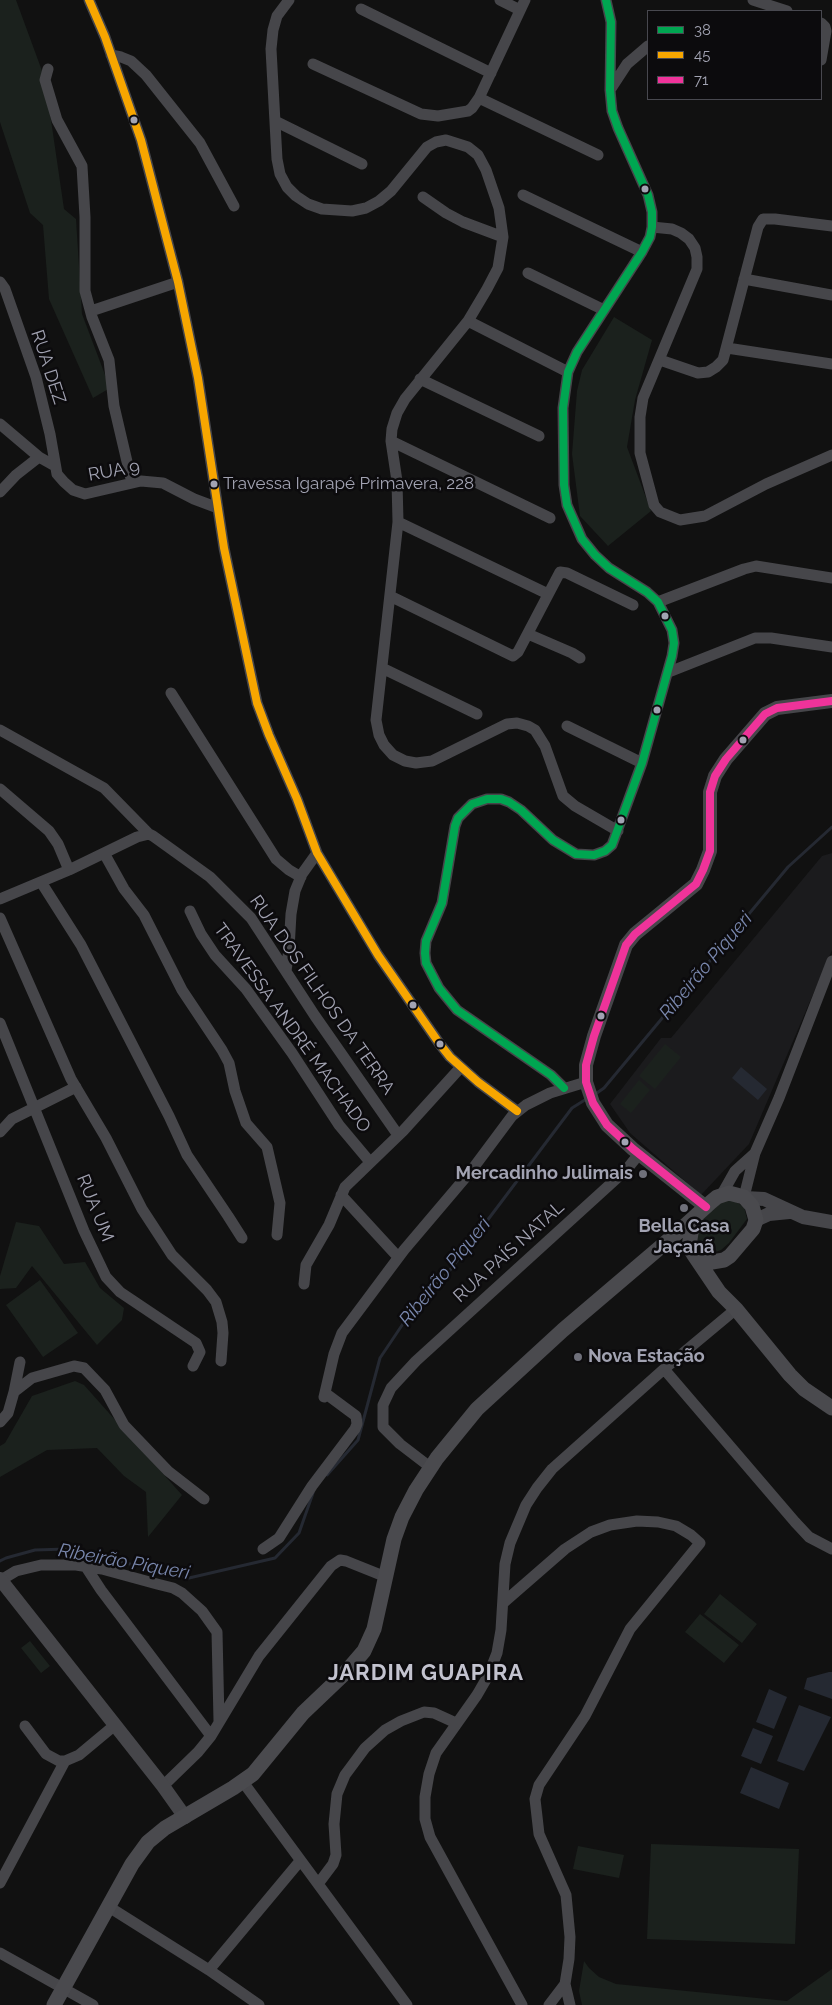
<!DOCTYPE html>
<meta charset="utf-8">
<style>
body{margin:0}
#map{position:relative;width:832px;height:2005px;overflow:hidden;background:#111;font-family:Raleway,sans-serif}
canvas{display:block}
.legend{position:absolute;left:647px;top:10px;width:175px;height:90px;box-sizing:border-box;background:#0c0b0d;border:1px solid #48484f;margin:0;padding:6px 9px;list-style:none;font-size:15px;color:#a2a3b2}
.legend li{display:flex;align-items:center;gap:10px;height:25px}
.legend b{width:25px;border:1px solid #48484f}
</style>
<div id="map">
<canvas width="832" height="2005"></canvas>
<ul class="legend">
<li><b style="height:6px;background:#00a651"></b>38</li>
<li><b style="height:6px;background:#f7a600"></b>45</li>
<li><b style="height:6px;background:#ef339a"></b>71</li>
</ul>
</div>
<script>
const g = document.querySelector('canvas').getContext('2d');
g.lineJoin = 'round';
function paint(path, color) {
  g.fillStyle = color;
  g.fill(path, 'evenodd');
}
function shape(rows) {
  const path = new Path2D();
  for (const r of rows) {
    path.moveTo(r[0], r[1]);
    for (let i = 2; i < r.length; i += 2) path.lineTo(r[i], r[i + 1]);
  }
  return path;
}
function stroke(path, color, width, dash) {
  g.strokeStyle = color;
  g.lineWidth = width;
  g.lineCap = dash ? 'butt' : 'round';
  g.setLineDash(dash || []);
  g.stroke(path);
}
function drawText(font, color, halo, rows, align = 'center') {
  g.font = font + ' Raleway,sans-serif';
  g.lineWidth = 5;
  g.setLineDash([]);
  g.textBaseline = 'middle';
  g.strokeStyle = halo;
  g.fillStyle = color;
  for (const [text, x, y, turn = 0] of rows) {
    g.save();
    g.translate(x, y);
    g.rotate((+turn || 0) * Math.PI / 180);
    g.textAlign = isNaN(turn) ? turn : align;
    if (halo) g.strokeText(text, 0, 0);
    g.fillText(text, 0, 0);
    g.restore();
  }
}
const built = shape([
 [832,853,832,950,749,1144,701,1195,630,1133,610,1104,661,1038,671,1038,822,856]
]);
const green = shape([
 [0,0,16,0,45,79,64,209,76,219,82,314,110,388,93,398,49,299,43,225,30,213,0,122],
 [614,317,652,340,635,400,627,447,651,511,608,546,580,516,572,454,577,391,582,370],
 [665,1044,681,1057,655,1089,639,1076],
 [639,1080,650,1090,631,1113,620,1104],
 [725,1199,733,1200,744,1207,747,1219,729,1243,721,1250,710,1254,703,1253,698,1248,697,1232,705,1215],
 [16,1222,39,1226,64,1264,85,1262,100,1288,124,1308,122,1320,97,1345,32,1266,16,1288,0,1289,0,1276],
 [40,1280,78,1333,43,1357,6,1305],
 [75,1381,84,1385,182,1495,148,1537,146,1492,124,1476,97,1448,47,1450,0,1477,0,1446,5,1443,32,1396],
 [720,1594,757,1624,742,1643,704,1614],
 [700,1614,739,1645,724,1663,685,1632],
 [30,1641,50,1666,41,1673,21,1648],
 [651,1844,799,1849,795,1944,647,1939],
 [578,1846,624,1855,619,1878,573,1869],
 [584,1961,589,1968,599,1977,616,1984,787,2001,832,1969,832,2005,582,2005,579,1991]
]);
const water = shape([
 [741,1067,767,1089,758,1100,732,1078],
 [829,1672,832,1672,832,1699,804,1689,807,1678],
 [769,1689,787,1697,774,1729,756,1722],
 [799,1705,831,1717,804,1771,777,1761],
 [753,1728,773,1736,761,1764,741,1756],
 [751,1767,789,1783,779,1809,740,1793]
]);
const stream = shape([
 [594,1095,604,1088,788,867,832,827],
 [327,1475,358,1440,380,1358,419,1300,447,1274,572,1108,588,1098],
 [0,1561,6,1558,35,1550,67,1549,189,1578,275,1558,299,1533,313,1493]
]);
const minor = shape([
 [89,0,105,37,141,140,178,282,198,378,224,548,257,703,269,735,297,799,317,853,378,955,439,1043,450,1057,478,1082,517,1111],
 [289,0,277,16,273,30,271,49,277,159,280,174,287,187,296,196,308,204,322,209,352,211,366,208,379,201,391,191,427,147,436,142,446,140,468,147,478,155,486,170,499,208,503,237,498,268,487,289,468,321,405,399,397,413,392,429,391,441,397,481,398,522,376,720,379,735,384,745,393,755,405,761,416,763,432,761,507,724,517,723,528,726,535,730,545,746,563,796,575,806,618,831],
 [500,0,520,10],
 [753,0,787,11],
 [361,9,491,73],
 [821,23,825,27,826,31,821,60],
 [111,55,121,57,131,61,146,75,200,143,234,206],
 [313,64,421,114,438,116,468,111,472,108,479,98,525,0],
 [48,69,45,80,57,120,82,166,85,217,85,291,92,317,109,360,114,406,132,483],
 [610,90,627,64,648,46],
 [479,98,598,155],
 [275,121,362,164],
 [523,195,642,252],
 [423,197,446,213,463,222,503,237],
 [652,227,672,229,681,233,689,239,695,248,697,257,697,269,643,398,640,417,640,453,654,505,660,512,680,520,705,516,766,484,832,455],
 [528,273,604,310],
 [744,279,832,295],
 [0,282,5,289,36,377,50,434,57,474,64,482,73,490,85,494,141,481,163,483,194,499,218,508],
 [91,311,178,282],
 [468,321,568,372],
 [727,348,832,364],
 [660,360,698,373,708,372,716,367,723,360,758,227,763,219,775,219,832,226],
 [420,379,539,436],
 [0,424,39,457,55,466],
 [391,441,550,518],
 [0,492,16,475,39,457],
 [398,522,548,594],
 [390,596,513,656,518,652,560,572,567,573,633,605],
 [658,602,744,569,756,566,832,578],
 [528,634,572,653,580,658],
 [382,668,477,714],
 [669,672,755,638,771,638,832,647],
 [171,693,276,859,289,870,301,877],
 [567,726,642,763],
 [0,730,104,788,149,834],
 [0,789,49,831,58,844,69,870],
 [104,853,124,889,144,915,182,990,222,1050,229,1063,235,1091,246,1123,267,1147,280,1203,277,1235],
 [41,882,81,945,169,1116,187,1155,228,1216,242,1238],
 [0,899,69,870,137,837,149,834,153,836,210,877,251,918,315,1016,398,1135],
 [190,911,201,934,215,955,246,989,292,1053,339,1125,370,1162],
 [0,918,71,1079,106,1138,142,1209,172,1255,207,1290,216,1302,222,1322,223,1333,221,1361],
 [286,971,289,949,291,914,295,891,302,874,317,853],
 [0,1023,84,1231,106,1277,120,1292,196,1343,200,1352,193,1366],
 [564,1088,551,1075,457,1010,439,988,426,963,425,953,426,941,442,903,455,826,458,818,472,804,487,799,501,799,509,802,521,810,553,840,576,854,594,855,605,851,612,845,642,763,672,656,674,643,672,630,658,602,647,592,609,568,595,555,582,539,567,505,564,485,563,408,568,372,577,352,642,252,650,237,652,227,652,212,648,195,618,128,612,111,610,90,611,22,606,0],
 [0,1132,12,1119,76,1087],
 [722,1194,735,1171,755,1153],
 [341,1195,398,1257],
 [744,1197,755,1153,779,1098,832,961],
 [304,1284,306,1265,329,1225,345,1187,403,1131,461,1067],
 [664,1369,795,1522,809,1537,832,1549],
 [14,1392,20,1362],
 [324,1397,334,1354,342,1333,404,1250,471,1171,512,1116,526,1105,550,1093,586,1082],
 [0,1422,8,1413,14,1392,32,1378,74,1366,84,1368,105,1390,124,1425,168,1471,204,1499],
 [430,1467,400,1444,383,1427,383,1405,391,1388,416,1361,627,1169,639,1154],
 [263,1549,279,1538,312,1486,355,1429,357,1424,356,1416,325,1393],
 [86,1567,101,1590,211,1736],
 [1,1580,16,1571,41,1565,76,1565,102,1569,157,1584,173,1588,182,1593,202,1611,217,1632,219,1721],
 [503,1603,565,1549,591,1532,610,1525,637,1521,658,1522,676,1526,691,1535,700,1543,630,1629,585,1716,539,1785,535,1799,539,1834,566,1895,570,1937,569,1959,565,1984,549,2005],
 [25,1726,46,1754,59,1761,65,1761,79,1755,115,1725],
 [243,1782,407,2005],
 [163,1786,198,1752,211,1736,259,1656,331,1566,340,1560,346,1561,386,1577],
 [0,1883,65,1761],
 [318,1884,333,1864,336,1855,334,1824,337,1794,345,1775,365,1748,385,1730,401,1721,424,1712,434,1713,456,1723],
 [109,1907,209,1970,259,2005],
 [0,1953,93,2005],
 [209,1970,300,1861],
 [565,1984,570,2005],
 [522,2005,430,1837,425,1819,425,1797,429,1774,436,1753,477,1695,488,1676,497,1653,501,1630,505,1564,510,1543,526,1505,537,1488,552,1469,664,1369,736,1309]
]);
const tertiary = shape([
 [745,1198,764,1199,803,1217,832,1222],
 [706,1207,633,1149,607,1125,593,1103,586,1082,586,1065,594,1036,626,945,635,934,696,884,703,870,710,851,710,792,715,776,726,759,765,714,777,708,832,701],
 [756,1220,769,1214,789,1212],
 [0,1579,163,1786,185,1817]
]);
const secondary = shape([
 [694,1255,719,1292,736,1309,790,1375,804,1389,832,1408],
 [54,2005,132,1864,148,1842,165,1828,233,1788,253,1774,303,1713,345,1673,364,1651,374,1629,394,1539,402,1517,416,1490,437,1458,477,1409,563,1330,657,1250,678,1232,711,1202,717,1197,729,1193,744,1197,752,1206,756,1220,753,1229,730,1256,724,1260,712,1262,694,1255,689,1247,691,1233,697,1215]
]);
const bus1 = shape([
 [564,1088,551,1075,457,1010,439,988,426,963,425,953,426,941,442,903,455,826,458,818,472,804,487,799,501,799,509,802,521,810,553,840,576,854,594,855,605,851,612,845,642,763,672,656,674,643,672,630,658,602,647,592,609,568,595,555,582,539,567,505,564,485,563,408,568,372,577,352,642,252,650,237,652,227,652,212,648,195,618,128,612,111,610,90,611,22,606,0]
]);
const bus2 = shape([
 [89,0,105,37,141,140,178,282,198,378,224,548,257,703,269,735,297,799,317,853,378,955,439,1043,450,1057,478,1082,517,1111]
]);
const bus3 = shape([
 [706,1207,633,1149,607,1125,593,1103,586,1082,586,1065,594,1036,626,945,635,934,696,884,703,870,710,851,710,792,715,776,726,759,765,714,777,708,832,701]
]);
const markers = [
 [134,120,4.5,"#a2a3b2"],
 [645,189,4.5,"#a2a3b2"],
 [214,484,4.5,"#a2a3b2"],
 [665,616,4.5,"#a2a3b2"],
 [657,710,4.5,"#a2a3b2"],
 [743,740,4.5,"#a2a3b2"],
 [621,820,4.5,"#a2a3b2"],
 [413,1005,4.5,"#a2a3b2"],
 [601,1016,4.5,"#a2a3b2"],
 [440,1044,4.5,"#a2a3b2"],
 [625,1142,4.5,"#a2a3b2"],
 [643,1174,5,"#6f707a"],
 [684,1208,5,"#6f707a"],
 [578,1357,5,"#6f707a"]
];
const busNames = [
 ["Travessa Igarapé Primavera, 228",223,484]
];
const streetNames = [
 ["RUA DEZ",48,367,72],
 ["RUA 9",114,471,-10],
 ["RUA DOS FILHOS DA TERRA",322,995,55],
 ["TRAVESSA ANDRÉ MACHADO",292,1028,54],
 ["RUA UM",95,1208,68],
 ["RUA PAÍS NATAL",509,1252,-42]
];
const poiNames = [
 ["Mercadinho Julimais",633,1174],
 ["Bella Casa",684,1227,"center"],
 ["Jaçanã",684,1248,"center"],
 ["Nova Estação",588,1357,"left"]
];
const waterNames = [
 ["Ribeirão Piqueri",706,966,-50],
 ["Ribeirão Piqueri",445,1272,-51],
 ["Ribeirão Piqueri",124,1562,10]
];
const districtNames = [
 ["JARDIM GUAPIRA",426,1673]
];
paint(built, '#1b1b1d');
paint(green, '#1b211d');
paint(water, '#252932');
stroke(stream, '#252932', 3);
stroke(minor, '#46464a', 11);
stroke(tertiary, '#46464a', 14);
stroke(secondary, '#4a4a4e', 15);
stroke(bus1, '#00a651', 8);
stroke(bus2, '#f7a600', 8);
stroke(bus3, '#ef339a', 8);
for (const [x, y, r, color] of markers) {
  const dot = new Path2D();
  dot.arc(x, y, r, 0, 2 * Math.PI);
  g.fillStyle = color;
  g.fill(dot);
  stroke(dot, '#0c0b0d', 2);
}
drawText('17px', '#a2a3b2', '#0c0b0d', busNames, 'left');
drawText('18px', '#a2a3b2', '#0c0b0d', streetNames);
drawText('bold 18px', '#a2a3b2', '#0c0b0d', poiNames, 'right');
drawText('italic 19px', '#7987ad', '#0c0b0d', waterNames);
g.letterSpacing = '1px';
drawText('bold 22px', '#c3c3cf', '#0c0b0d', districtNames);
g.letterSpacing = '0px';
</script>
